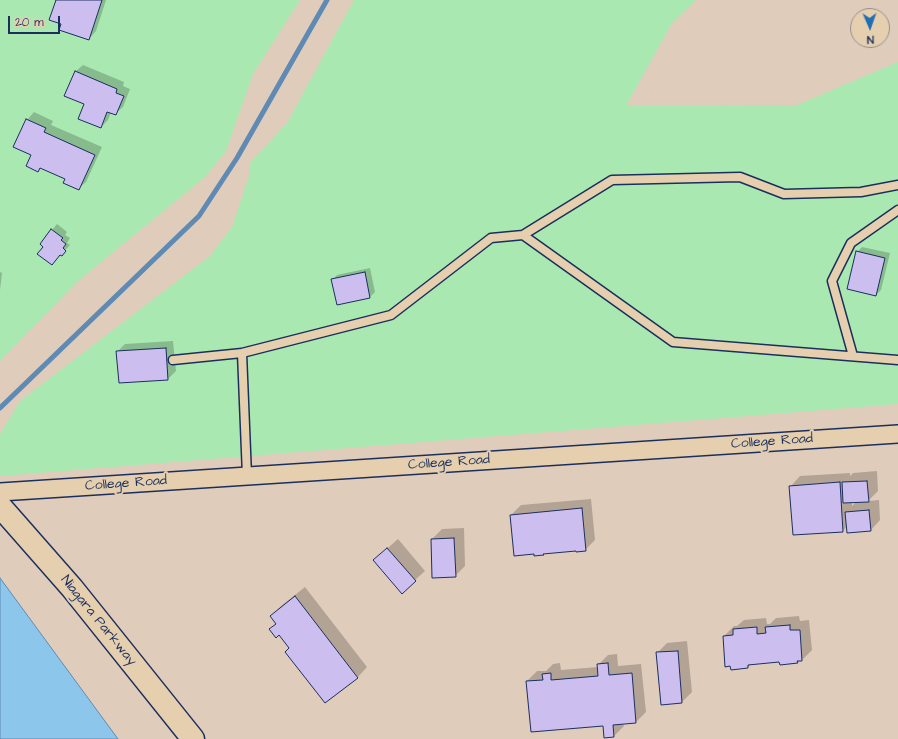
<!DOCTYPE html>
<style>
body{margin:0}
#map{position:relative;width:898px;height:739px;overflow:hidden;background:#e0ccbb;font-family:"Architects Daughter",sans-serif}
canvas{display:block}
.north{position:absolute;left:850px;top:8px;width:40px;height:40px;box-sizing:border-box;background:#e5cfae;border:1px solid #948f8e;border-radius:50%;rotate:178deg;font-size:11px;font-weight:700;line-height:16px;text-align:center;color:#1b2f5e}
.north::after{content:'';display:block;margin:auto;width:14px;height:18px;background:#1f6fb2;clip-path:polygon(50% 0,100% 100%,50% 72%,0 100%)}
.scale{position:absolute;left:8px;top:16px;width:52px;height:18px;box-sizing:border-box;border:2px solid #1b2f5e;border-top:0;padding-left:5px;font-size:12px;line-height:14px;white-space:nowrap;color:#1b2f5e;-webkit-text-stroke:3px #e5cfae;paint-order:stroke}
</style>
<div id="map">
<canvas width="898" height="739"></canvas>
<div class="north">N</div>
<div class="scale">20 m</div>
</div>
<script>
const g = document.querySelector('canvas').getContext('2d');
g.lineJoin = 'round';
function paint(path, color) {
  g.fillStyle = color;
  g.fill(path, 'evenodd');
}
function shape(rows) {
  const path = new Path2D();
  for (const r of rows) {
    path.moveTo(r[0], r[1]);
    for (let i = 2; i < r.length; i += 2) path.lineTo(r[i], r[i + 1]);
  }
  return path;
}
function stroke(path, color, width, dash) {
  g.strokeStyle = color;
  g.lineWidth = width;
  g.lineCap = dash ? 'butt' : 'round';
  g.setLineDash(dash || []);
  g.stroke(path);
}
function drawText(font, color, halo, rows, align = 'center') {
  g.font = font + ' "Architects Daughter",sans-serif';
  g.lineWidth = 4;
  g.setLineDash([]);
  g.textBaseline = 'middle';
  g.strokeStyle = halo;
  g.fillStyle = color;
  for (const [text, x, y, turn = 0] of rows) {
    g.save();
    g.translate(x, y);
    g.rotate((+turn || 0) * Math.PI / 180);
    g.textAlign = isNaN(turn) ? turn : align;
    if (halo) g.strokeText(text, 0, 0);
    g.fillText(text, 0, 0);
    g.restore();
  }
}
const green = shape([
 [0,0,300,0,253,74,226,151,205,177,78,281,0,361],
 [354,0,696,0,672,23,626,106,797,105,898,62,898,404,0,476,0,434,20,401,210,256,232,227,249,176,249,164,287,123]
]);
const water = shape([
 [0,578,118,739,0,739,0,578]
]);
const shadow = shape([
 [57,0,106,0,96,31,89,39,62,24],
 [83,65,124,82,123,86,130,89,123,107,115,114,111,112,108,120,101,127,85,104,75,72],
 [34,112,53,121,51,125,102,147,86,182,78,189,66,179,42,167,38,171,32,155,27,120],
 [57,224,67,232,65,235,70,238,67,243,70,245,52,264,44,246,41,244],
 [862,247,890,253,881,290,876,295,857,252],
 [370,268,375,292,370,297,337,304,332,280,337,275],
 [0,272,2,273,0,290],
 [173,341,176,371,168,379,120,382,117,352,125,344],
 [877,471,878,491,868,501,879,500,880,520,871,530,847,526,843,531,794,534,791,486,800,476,850,473,850,476,853,473],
 [852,502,856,502,852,506],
 [591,499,595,540,585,550,545,552,543,554,535,553,511,515,521,505],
 [464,528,465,566,455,576,432,539,442,529],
 [398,539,425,571,415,580,374,560],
 [305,587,367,667,358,677,326,702,290,648,279,634,270,630,277,623,271,616,281,606],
 [799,616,800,621,809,620,812,650,802,660,800,660,797,662,780,661,751,664,748,667,724,636,734,626,737,626,744,620,766,618,767,624,770,624,776,618],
 [687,641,692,692,682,702,662,704,657,653,667,643],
 [617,654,618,666,641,664,646,712,636,722,623,723,624,726,614,736,604,724,527,681,537,671,546,671,553,664,560,663,561,670,598,667,598,665,608,655]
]);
const stream = shape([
 [0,408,199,216,237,158,327,0]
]);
const building = shape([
 [56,0,102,0,89,40,59,30,61,24,49,20,56,0],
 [75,71,117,89,116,93,124,96,116,115,107,112,101,128,78,119,84,104,64,96,75,71],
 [26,119,46,128,44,132,95,155,79,190,63,183,65,179,40,168,38,172,26,166,31,155,13,147,26,119],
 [51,229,63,238,61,240,66,244,63,248,66,251,62,256,60,255,52,265,37,254,43,247,40,244,51,229],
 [856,251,885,258,876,296,847,289,856,251],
 [365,272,370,298,337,305,331,279,365,272],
 [166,348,168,380,119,383,116,351,166,348],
 [867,481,869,502,843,503,842,482,867,481],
 [840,482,843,532,793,535,789,486,840,482],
 [582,508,586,551,576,552,576,551,543,554,544,555,534,556,534,554,514,556,510,515,582,508],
 [869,510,871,531,847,533,845,512,869,510],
 [454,538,456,577,432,578,431,539,454,538],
 [387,548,416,581,402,594,373,560,387,548],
 [295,596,358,678,325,703,285,652,289,648,279,635,276,638,269,629,276,624,270,616,295,596],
 [790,625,790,630,800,630,802,661,797,661,798,663,780,665,779,662,748,665,748,668,731,670,730,666,725,667,723,636,733,635,733,629,757,627,757,634,766,633,765,627,790,625],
 [678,651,682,703,661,705,656,652,678,651],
 [608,663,609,675,632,673,636,723,613,725,614,737,604,738,603,726,531,732,526,681,543,680,542,674,551,673,551,680,598,676,597,664,608,663]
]);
const service = shape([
 [523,235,612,180,740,177,784,194,861,192,898,185],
 [853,356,832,281,851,243,898,210],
 [173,360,242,353],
 [247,476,242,353,391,315,491,238,523,235,673,342,898,360]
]);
const minor = shape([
 [0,492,898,434]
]);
const secondary = shape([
 [0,506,72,588,193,739]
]);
const streetNames = [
 ["College Road",772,442,-4],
 ["College Road",449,463,-4],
 ["College Road",126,484,-4],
 ["Niagara Parkway",98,621,51]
];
paint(green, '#a9e9b1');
paint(water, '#8cc6eb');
stroke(water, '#5f8ab3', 1);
paint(shadow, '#0003');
stroke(stream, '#5f8ab3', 5);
paint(building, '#ccbeef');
stroke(building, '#1b2f5e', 1);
stroke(service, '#1b2f5e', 11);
stroke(minor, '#1b2f5e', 20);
stroke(secondary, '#1b2f5e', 25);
stroke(service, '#e5cfae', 8);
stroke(minor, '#e5cfae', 17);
stroke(secondary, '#e5cfae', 22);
drawText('14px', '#1b2f5e', '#e5cfae', streetNames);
</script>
